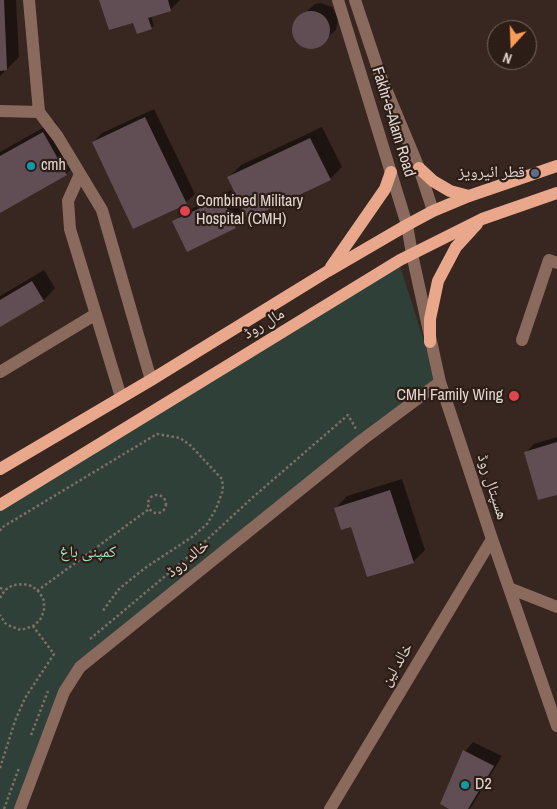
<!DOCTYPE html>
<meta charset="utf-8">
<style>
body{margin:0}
#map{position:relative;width:557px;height:809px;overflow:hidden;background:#382720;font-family:"Archivo Narrow",sans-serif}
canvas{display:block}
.north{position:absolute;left:487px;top:20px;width:50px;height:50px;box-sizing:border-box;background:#2d1d17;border:1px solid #756761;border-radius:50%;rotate:200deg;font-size:14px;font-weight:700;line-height:20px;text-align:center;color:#e1d6d1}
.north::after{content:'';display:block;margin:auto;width:18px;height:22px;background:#fd9d55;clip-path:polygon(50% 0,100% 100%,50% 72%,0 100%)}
</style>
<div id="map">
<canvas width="557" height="809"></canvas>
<div class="north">N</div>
</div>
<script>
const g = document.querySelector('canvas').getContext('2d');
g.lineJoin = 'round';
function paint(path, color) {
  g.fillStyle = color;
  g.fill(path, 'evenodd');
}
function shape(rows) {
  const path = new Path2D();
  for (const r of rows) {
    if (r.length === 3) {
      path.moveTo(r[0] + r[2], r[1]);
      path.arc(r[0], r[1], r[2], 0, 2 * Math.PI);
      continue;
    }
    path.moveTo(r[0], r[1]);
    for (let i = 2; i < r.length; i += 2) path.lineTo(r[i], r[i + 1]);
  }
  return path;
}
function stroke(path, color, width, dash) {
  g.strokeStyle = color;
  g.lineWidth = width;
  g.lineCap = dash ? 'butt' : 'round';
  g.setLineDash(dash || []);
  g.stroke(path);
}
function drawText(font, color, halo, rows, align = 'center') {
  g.font = font + ' "Archivo Narrow","Noto Naskh Arabic",sans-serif';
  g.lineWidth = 4.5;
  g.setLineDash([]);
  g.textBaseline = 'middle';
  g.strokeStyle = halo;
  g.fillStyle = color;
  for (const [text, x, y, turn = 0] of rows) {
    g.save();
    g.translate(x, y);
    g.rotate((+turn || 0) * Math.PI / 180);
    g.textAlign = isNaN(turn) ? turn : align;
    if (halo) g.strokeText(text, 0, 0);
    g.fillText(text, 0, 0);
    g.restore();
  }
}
const green = shape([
 [399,263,438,385,80,667,20,809,0,809,0,508]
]);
const shadow = shape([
 [0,0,16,0,19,57,7,69,4,69,4,72,0,76],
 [100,0,180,0,171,9,151,16,154,26,151,28,134,21],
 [321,3,332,7,338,18,336,30,317,47,304,47,295,38,293,33,296,21,315,4],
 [154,109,195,194,186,202,93,142,102,133],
 [55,121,78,162,66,174,0,212,0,152],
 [322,127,342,167,330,179,229,177,241,165],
 [231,190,244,218,236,227,174,222,183,213],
 [44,270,55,288,44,300,0,326,0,296],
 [557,437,557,493,525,453,534,444],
 [402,479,425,550,413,562,352,525,336,508,347,496],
 [473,742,502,756,472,806,469,809,452,809,465,751]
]);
const building = shape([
 [0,0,4,0,7,70,0,71],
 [99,0,168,0,171,11,148,18,152,29,137,34,133,23,109,30],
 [311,30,19],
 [145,117,187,204,133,229,92,142],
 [43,132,67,175,0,213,0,156],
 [310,138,331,180,248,219,227,177],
 [222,198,236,228,187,252,172,221],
 [32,281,44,301,0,327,0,300],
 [557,442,557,495,538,500,524,452],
 [390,490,414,563,367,577,351,527,341,530,334,508],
 [463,750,494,766,468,809,449,809,440,804]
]);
const path = shape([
 [157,504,9],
 [0,531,1,528,157,434,180,438,190,445,222,479,223,490,216,509,207,524,192,537,145,568,119,589,102,612],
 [0,588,5,590],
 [37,591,149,509],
 [0,598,5,590,13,585,23,584,32,586,40,593,44,601,44,611,40,620,33,626,21,630,10,626,5,623,0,615],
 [90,639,188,557,252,498,348,415,356,429],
 [31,735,48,691],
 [0,768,15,721,25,698,54,654,33,626],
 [4,809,19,768]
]);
const minor = shape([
 [29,0,39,112],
 [338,0,407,225,412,254,440,382,492,539,557,726],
 [355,0,379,72,419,168,433,211],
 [0,111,39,112,58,137,102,210,151,380],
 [80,174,68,201,70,229,121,397],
 [522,340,549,260,557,263],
 [0,372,96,314],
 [509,588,557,607],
 [20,809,64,692,80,667,362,440,440,382],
 [330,809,492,539]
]);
const major = shape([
 [419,168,433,181,450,191,469,196],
 [331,267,385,189,391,172],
 [430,342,430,319,438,281,456,247,477,224],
 [0,469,151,380,328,271,407,225,433,211,469,196,557,166],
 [0,505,400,260,482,219,557,193]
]);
const markers = [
 [31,166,5,"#0f9aa8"],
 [535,173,5,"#5c6f8a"],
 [185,211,6,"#e0444e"],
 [514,396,6,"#e0444e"],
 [465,785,5,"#0f9aa8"]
];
const streetNames = [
 ["Fakhr-e-Alam Road",393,122,73],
 ["مال روڈ",264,324,-31],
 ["ھسپتال روڈ",492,487,72],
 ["خالد روڈ",188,559,-39],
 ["خالد لین",397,665,-59]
];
const poiNames = [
 ["cmh",41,166],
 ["قطر ائیرویز",525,173,"right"],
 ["Combined Military",196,202],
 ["Hospital (CMH)",196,220],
 ["CMH Family Wing",503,396,"right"],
 ["D2",475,785]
];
const parkNames = [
 ["کمپنی باغ",88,553]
];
paint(green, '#2f4038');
paint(shadow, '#0007');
paint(building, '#614d54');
stroke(path, '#7d6e68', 2.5, [2.5, 2.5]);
stroke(minor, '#8a6a5c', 12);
stroke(major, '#e9a78b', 12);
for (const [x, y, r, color] of markers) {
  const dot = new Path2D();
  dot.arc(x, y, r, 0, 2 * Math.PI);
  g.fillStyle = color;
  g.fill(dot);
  stroke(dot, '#2d1d17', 2);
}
drawText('16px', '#e1d6d1', '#2d1d17', streetNames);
drawText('16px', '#e1d6d1', '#2d1d17', poiNames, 'left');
drawText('16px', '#a3dec2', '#2d1d17', parkNames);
</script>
